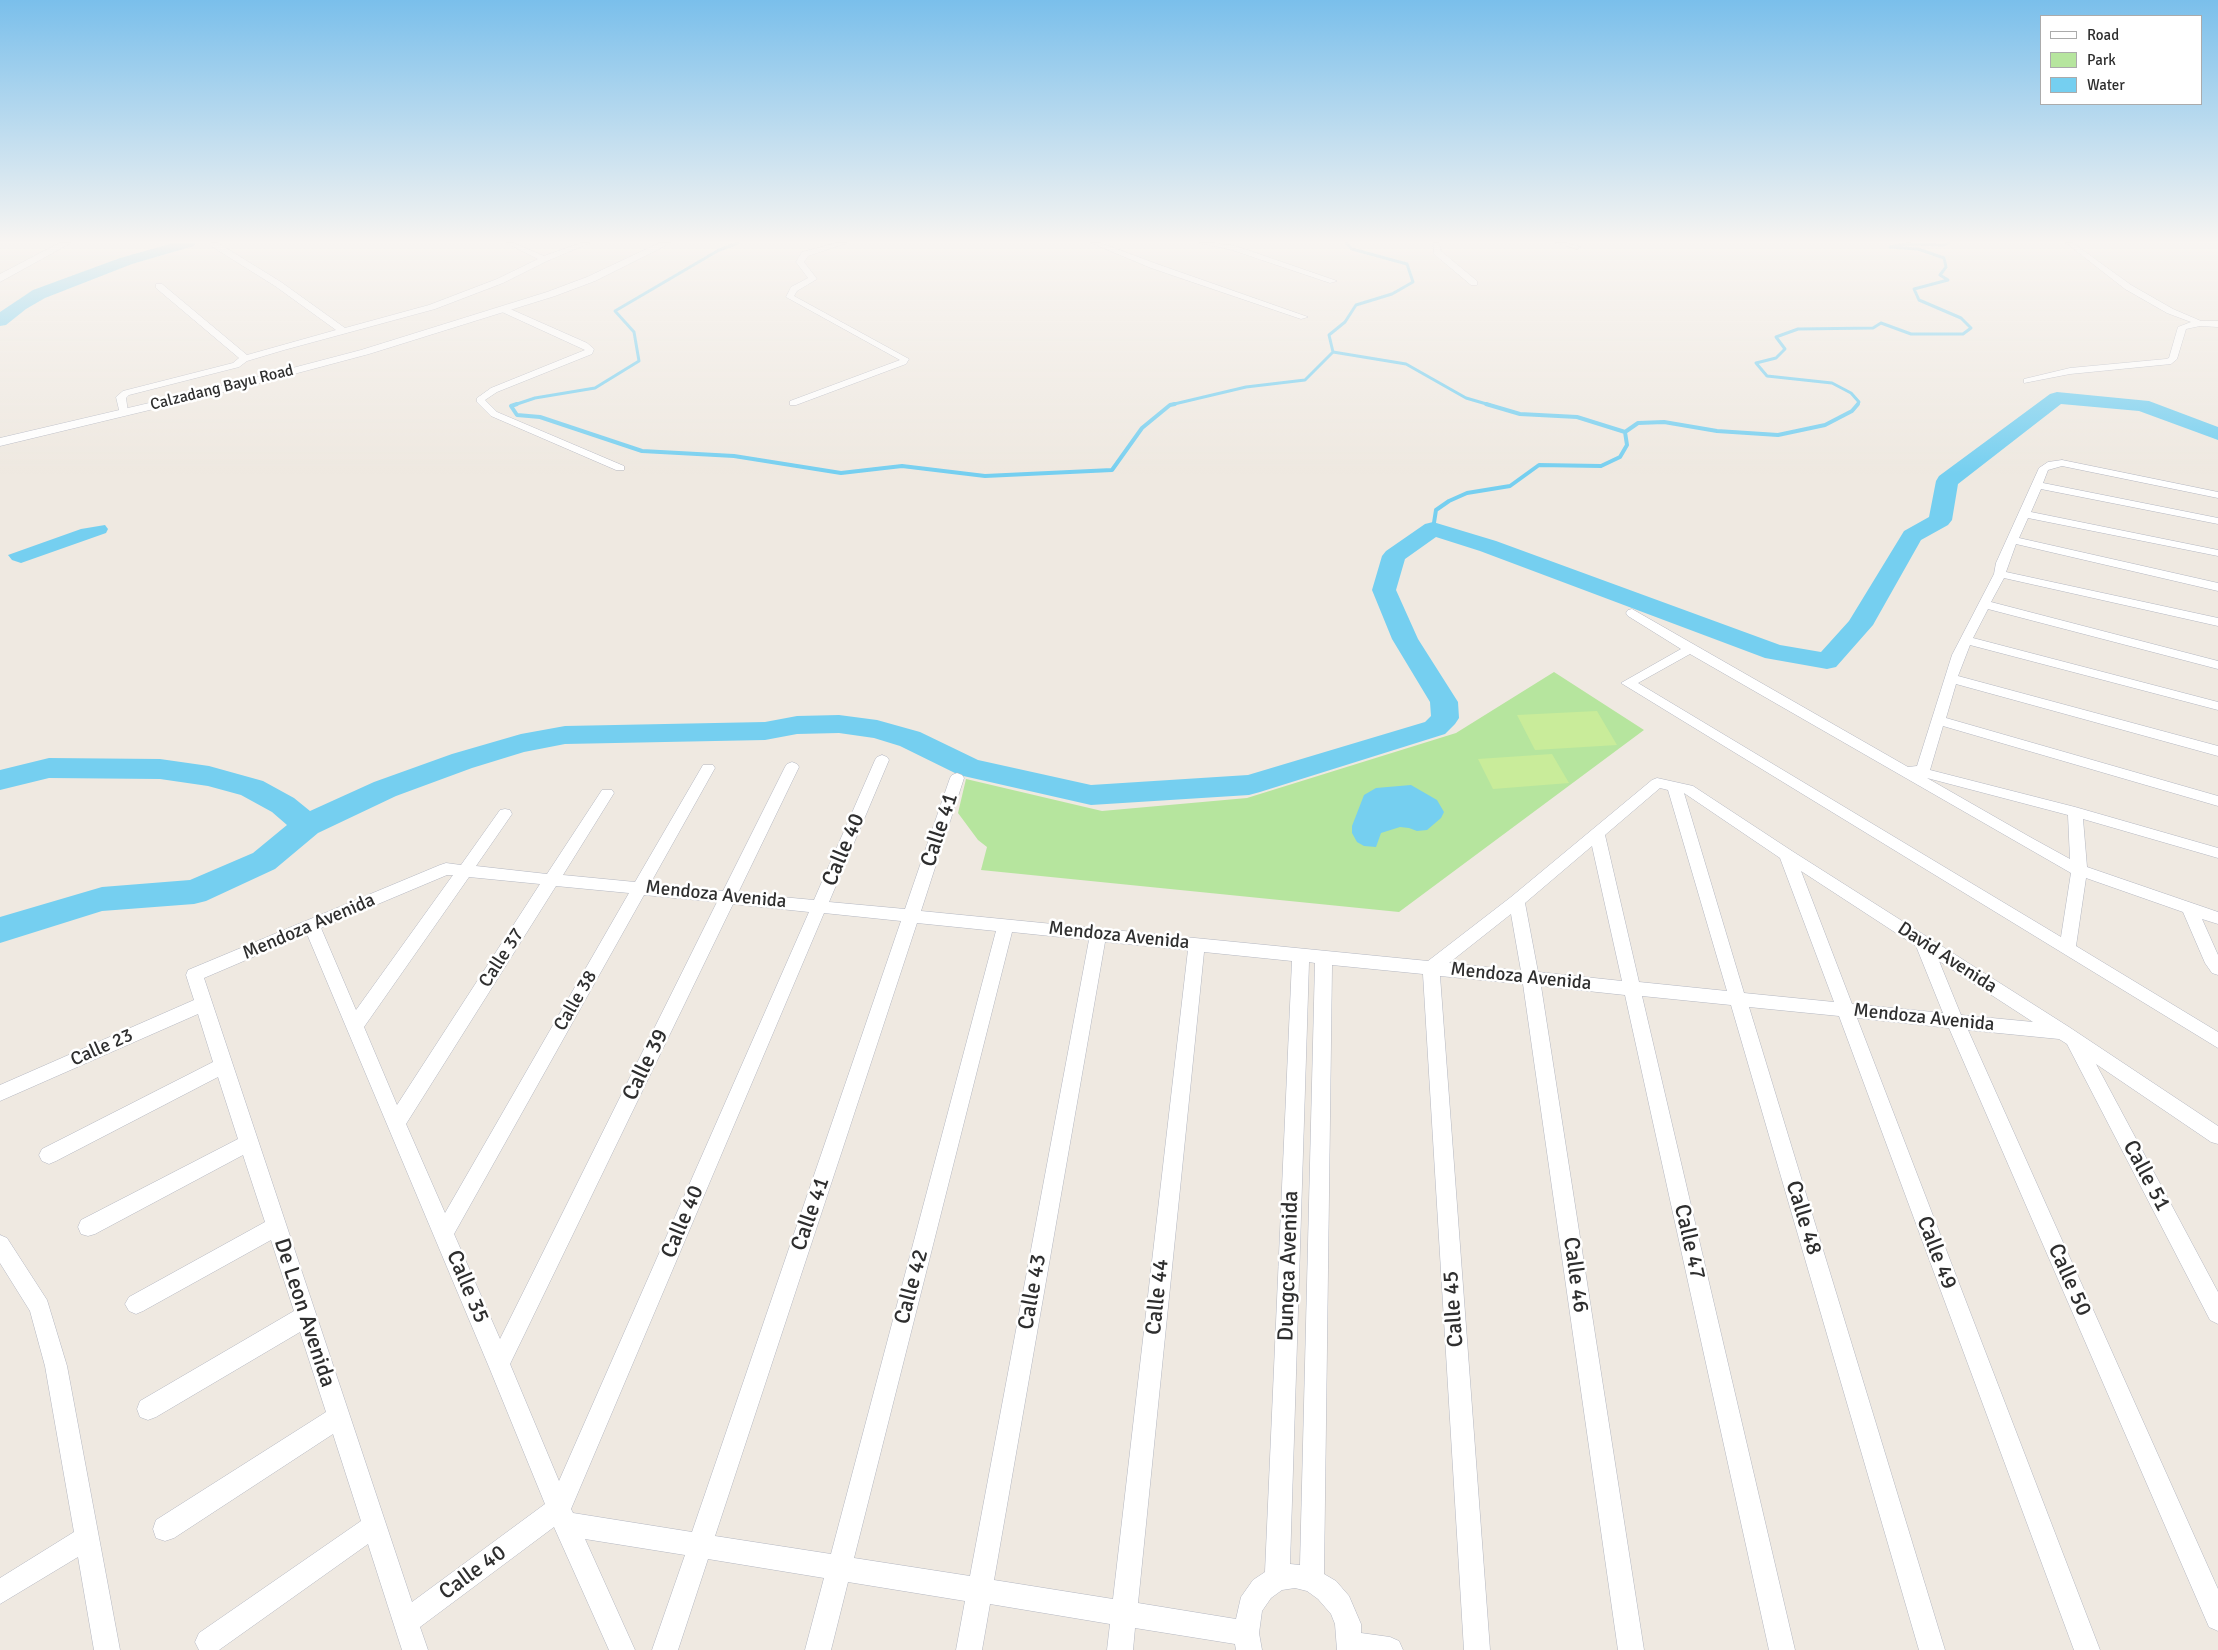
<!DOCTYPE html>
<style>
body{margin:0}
#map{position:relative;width:2218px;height:1650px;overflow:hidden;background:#efe9e1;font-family:Signika,sans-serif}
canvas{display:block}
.legend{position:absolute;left:2040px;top:15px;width:162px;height:90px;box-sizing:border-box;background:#fff;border:1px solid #ababab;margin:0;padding:6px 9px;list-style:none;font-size:15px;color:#2e2e2e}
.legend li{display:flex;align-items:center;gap:10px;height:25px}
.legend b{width:25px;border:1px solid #ababab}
</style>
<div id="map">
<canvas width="2218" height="1650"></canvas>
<ul class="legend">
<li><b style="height:6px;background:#fff"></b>Road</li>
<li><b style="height:14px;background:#b6e59e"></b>Park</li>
<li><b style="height:14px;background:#75cff0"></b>Water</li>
</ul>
</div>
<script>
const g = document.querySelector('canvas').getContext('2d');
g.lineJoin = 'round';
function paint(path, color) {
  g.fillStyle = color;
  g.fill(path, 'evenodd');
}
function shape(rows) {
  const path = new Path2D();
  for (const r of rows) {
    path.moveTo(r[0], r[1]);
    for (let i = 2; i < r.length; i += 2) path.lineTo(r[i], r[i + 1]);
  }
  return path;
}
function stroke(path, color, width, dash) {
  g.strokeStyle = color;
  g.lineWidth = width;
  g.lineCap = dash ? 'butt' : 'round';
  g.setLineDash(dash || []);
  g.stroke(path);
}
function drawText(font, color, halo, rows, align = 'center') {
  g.font = font + ' Signika,sans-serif';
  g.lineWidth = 5;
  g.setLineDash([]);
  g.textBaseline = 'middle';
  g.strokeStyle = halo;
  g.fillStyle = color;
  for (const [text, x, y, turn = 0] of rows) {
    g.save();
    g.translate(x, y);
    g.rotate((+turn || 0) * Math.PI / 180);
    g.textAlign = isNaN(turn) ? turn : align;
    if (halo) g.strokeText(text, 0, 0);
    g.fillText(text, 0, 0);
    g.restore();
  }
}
const green = shape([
 [1554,672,1644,730,1399,912,981,870,987,847,978,840,958,813,966,779,1102,811,1247,798,1456,733]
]);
const pitch = shape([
 [1597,711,1617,745,1535,750,1517,715],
 [1552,754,1569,783,1493,789,1478,759]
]);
const water = shape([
 [105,525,108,529,106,533,21,563,12,560,8,555,81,529],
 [1411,785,1437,800,1444,812,1441,818,1427,830,1417,831,1409,828,1400,827,1381,833,1376,847,1364,846,1357,842,1352,833,1352,826,1364,795,1376,788]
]);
const streamFar1 = shape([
 [1333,352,1329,335,1345,322,1356,305,1392,294,1413,282,1407,264,1352,249,1346,243],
 [514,405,535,398,595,388,639,361,634,332,615,311,719,250,738,243],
 [1170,405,1246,387,1305,380,1333,352,1406,364,1466,398,1490,405],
 [1857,405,1859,402,1851,393,1832,383,1767,376,1756,363,1776,358,1785,349,1776,337,1798,329,1873,328,1881,323,1911,334,1963,334,1971,328,1961,318,1919,300,1914,289,1948,280,1940,275,1946,267,1944,258,1918,249,1890,247,1907,244,1945,245,1949,243]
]);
const stream = shape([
 [517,404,511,406,517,415,540,417,642,451,734,456,841,473,902,466,985,476,1112,470,1142,428,1170,405,1175,404],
 [1486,404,1520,414,1577,417,1625,432],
 [1433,529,1436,510,1449,501,1467,493,1510,486,1539,465,1601,466,1620,457,1627,445,1625,432,1638,423,1664,422,1717,431,1778,435,1825,425,1852,411,1858,404]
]);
const river = shape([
 [173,243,196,243,194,246,132,264,45,298,26,309,6,325,0,326,0,312,33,290,120,258,173,243],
 [2057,392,2149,401,2218,427,2218,440,2139,411,2061,404,1958,484,1952,520,1948,525,1921,540,1873,625,1836,667,1827,669,1765,658,1480,551,1436,537,1405,559,1396,590,1418,639,1458,702,1459,718,1455,724,1445,734,1260,792,1249,795,1091,805,959,775,900,746,874,738,839,733,797,734,765,740,565,744,524,752,472,768,396,796,318,833,275,869,206,901,194,904,102,911,0,943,0,917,102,887,190,880,253,853,287,825,272,812,241,795,208,786,160,779,49,778,0,790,0,770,49,758,160,759,209,766,263,781,294,798,310,811,374,782,452,754,521,734,565,726,765,722,797,716,839,715,877,720,920,732,978,760,1091,785,1248,775,1425,722,1431,716,1430,702,1392,639,1372,590,1382,556,1386,551,1425,524,1433,522,1496,541,1780,645,1821,652,1849,621,1904,531,1929,517,1936,481,1939,476,2050,394,2057,392]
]);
const minor = shape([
 [211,243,218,243,281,282,345,328,429,305,497,279,538,259,506,243,514,243,544,256,580,243,590,243,547,261,503,283,435,309,284,350,247,361,239,367,129,395,126,398,128,412,123,415,120,414,116,397,123,391,233,363,239,358,156,288,156,284,162,284,247,355,336,330,275,286,211,246,211,243],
 [836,243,847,243,808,256,804,262,817,279,797,291,794,296,909,359,906,364,796,405,790,405,790,401,900,360,786,297,791,287,808,278,796,262,802,252,836,243],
 [1091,243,1101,243,1157,264,1308,317,1301,319,1151,268,1091,243],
 [1199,243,1214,243,1236,246,1337,281,1330,283,1232,250,1199,243],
 [1433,243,1439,243,1441,251,1477,281,1477,285,1471,285,1434,254,1433,243],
 [1555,243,1567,243,1581,247,1577,249,1555,243],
 [2066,243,2073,243,2131,285,2173,309,2201,321,2218,321,2218,327,2200,326,2186,329,2177,359,2171,364,2070,374,2024,383,2024,379,2070,368,2166,359,2169,358,2178,327,2191,322,2167,313,2125,289,2066,243],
 [502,308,508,308,587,343,594,349,592,354,497,392,485,400,497,412,624,466,624,470,616,470,491,416,477,402,477,398,491,388,585,350,502,312,502,308],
 [2062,460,2218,492,2218,498,2062,466,2048,470,2043,483,2218,518,2218,524,2041,489,2031,512,2218,550,2218,556,2028,518,2019,538,2218,583,2218,591,2016,544,2006,572,2218,618,2218,626,2004,578,1991,602,2218,661,2218,669,1988,609,1973,638,2218,702,2218,710,1970,645,1958,676,2218,746,2218,756,1956,684,1946,718,2218,796,2218,806,1943,726,1930,770,2075,807,2218,848,2218,858,2083,819,2087,867,2218,912,2218,924,2202,919,2218,955,2218,975,2212,973,2205,963,2183,912,2086,878,2076,946,2218,1032,2218,1048,1621,683,1681,649,1628,616,1626,613,1628,610,1632,609,1908,767,1917,766,1952,655,1994,574,1996,563,2039,468,2048,462,2062,460],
 [1690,654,2071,873,2061,937,1638,683,1690,654],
 [1927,778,2068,815,2070,859,2030,837,1927,778],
 [882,755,887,757,889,760,829,902,905,909,950,778,952,775,957,773,962,775,964,778,921,911,1428,961,1511,897,1652,780,1657,778,1693,786,1792,851,2069,1027,2218,1126,2218,1144,2211,1142,2096,1064,2218,1292,2218,1324,2210,1320,2067,1044,2059,1039,1968,1030,2218,1589,2218,1631,2209,1627,1949,1028,1857,1018,2100,1650,2074,1650,1839,1016,1749,1007,1945,1650,1919,1650,1731,1005,1642,996,1795,1650,1769,1650,1625,995,1541,986,1644,1650,1618,1650,1523,984,1440,976,1490,1650,1464,1650,1423,974,1332,965,1324,1574,1336,1581,1349,1596,1361,1624,1361,1633,1390,1637,1399,1641,1403,1650,1337,1650,1335,1624,1331,1614,1318,1599,1307,1591,1295,1588,1282,1590,1271,1598,1262,1611,1259,1633,1262,1650,1236,1650,1235,1644,1135,1628,1133,1650,1107,1650,1110,1624,990,1604,982,1650,956,1650,965,1601,848,1582,831,1650,805,1650,824,1578,708,1559,678,1650,652,1650,685,1555,585,1539,635,1650,609,1650,554,1527,420,1627,428,1650,402,1650,368,1544,219,1650,199,1650,195,1642,199,1633,361,1521,333,1434,174,1538,165,1541,156,1538,153,1529,156,1520,326,1412,300,1332,156,1417,148,1420,140,1417,137,1409,140,1401,294,1311,271,1240,143,1311,136,1314,129,1311,125,1304,129,1297,265,1222,243,1155,95,1234,88,1236,81,1234,78,1227,81,1220,238,1139,218,1077,56,1161,49,1164,42,1161,39,1155,42,1149,213,1062,198,1014,0,1101,0,1085,194,1000,186,975,188,970,440,865,446,863,461,865,500,810,505,809,510,810,512,814,476,866,547,874,602,790,612,790,614,793,563,875,635,882,703,765,713,765,715,768,650,884,723,891,785,767,787,764,792,762,797,764,799,767,738,893,814,900,875,760,877,757,882,755],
 [1660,788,1668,790,1727,991,1639,982,1605,835,1660,788],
 [1684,793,1780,858,1834,1002,1744,993,1684,793],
 [1592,846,1622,981,1538,972,1525,903,1592,846],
 [1801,871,1916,946,1943,1013,1852,1004,1801,871],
 [447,875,453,875,356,1010,321,928,447,875],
 [469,877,540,884,397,1105,364,1027,469,877],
 [556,886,629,893,445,1213,406,1124,556,886],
 [644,895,717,902,500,1339,454,1234,644,895],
 [733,904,809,912,559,1481,510,1364,733,904],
 [824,913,901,921,692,1532,573,1513,571,1509,824,913],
 [1511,914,1521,971,1449,963,1511,914],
 [917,923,996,931,831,1554,715,1536,917,923],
 [1012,932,1089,940,970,1576,854,1558,1012,932],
 [307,934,489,1367,545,1504,412,1602,204,978,307,934],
 [1105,942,1188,950,1113,1599,994,1580,1105,942],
 [1204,952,1292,961,1265,1572,1253,1580,1241,1597,1236,1619,1138,1603,1204,952],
 [1939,961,2033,1022,1961,1015,1939,961],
 [1309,962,1315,963,1300,1565,1290,1564,1309,962],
 [0,1235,7,1238,47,1300,67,1366,120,1650,94,1650,78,1557,0,1604,0,1578,74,1532,45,1366,30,1311,0,1263,0,1235]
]);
const tertiary = shape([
 [659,243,671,243,595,281,555,296,369,354,245,387,0,446,0,438,243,381,361,350,547,292,587,277,659,243]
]);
const secondary = shape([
 [59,243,71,243,0,282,0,274,59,243]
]);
const farStreetnames = [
 ["Calzadang Bayu Road",222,388,-14]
];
const streetNames = [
 ["Mendoza Avenida",716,895,6],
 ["Mendoza Avenida",309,927,-23],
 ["Mendoza Avenida",1119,936,6],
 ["Calle 37",502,958,-57],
 ["David Avenida",1947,958,33],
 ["Mendoza Avenida",1521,977,6],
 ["Calle 38",576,1001,-60],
 ["Mendoza Avenida",1924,1018,6],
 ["Calle 23",102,1048,-24]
];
const nearStreetnames = [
 ["Calle 41",940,830,-72],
 ["Calle 40",844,850,-67],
 ["Calle 39",646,1065,-64],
 ["Calle 51",2146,1176,62],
 ["Calle 41",811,1214,-71],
 ["Calle 48",1803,1218,73],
 ["Calle 40",683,1222,-67],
 ["Calle 47",1689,1242,77],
 ["Calle 49",1936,1253,69],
 ["Dungca Avenida",1289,1266,-88],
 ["Calle 46",1575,1275,82],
 ["Calle 50",2069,1280,66],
 ["Calle 35",467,1287,67],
 ["Calle 42",912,1287,-75],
 ["Calle 43",1033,1292,-80],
 ["Calle 44",1158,1297,-84],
 ["Calle 45",1454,1309,-94],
 ["De Leon Avenida",304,1313,72],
 ["Calle 40",473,1573,-36]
];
paint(green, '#b6e59e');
paint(pitch, '#c9ec9a');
paint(water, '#75cff0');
stroke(streamFar1, '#75cff0', 3);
stroke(stream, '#75cff0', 4);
paint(river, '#75cff0');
stroke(minor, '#b4b7c1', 1);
stroke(tertiary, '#b4b7c1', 1);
stroke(secondary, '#b4b7c1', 1);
paint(minor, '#fff');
paint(tertiary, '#fff');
paint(secondary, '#fff');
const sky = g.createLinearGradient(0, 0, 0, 474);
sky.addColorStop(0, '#7abfeb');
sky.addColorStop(0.51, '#f8f5f2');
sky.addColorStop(1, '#f8f5f200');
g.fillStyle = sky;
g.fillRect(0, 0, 2218, 474);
drawText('16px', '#2e2e2e', '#fff', farStreetnames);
drawText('19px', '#2e2e2e', '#fff', streetNames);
drawText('22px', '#2e2e2e', '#fff', nearStreetnames);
</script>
